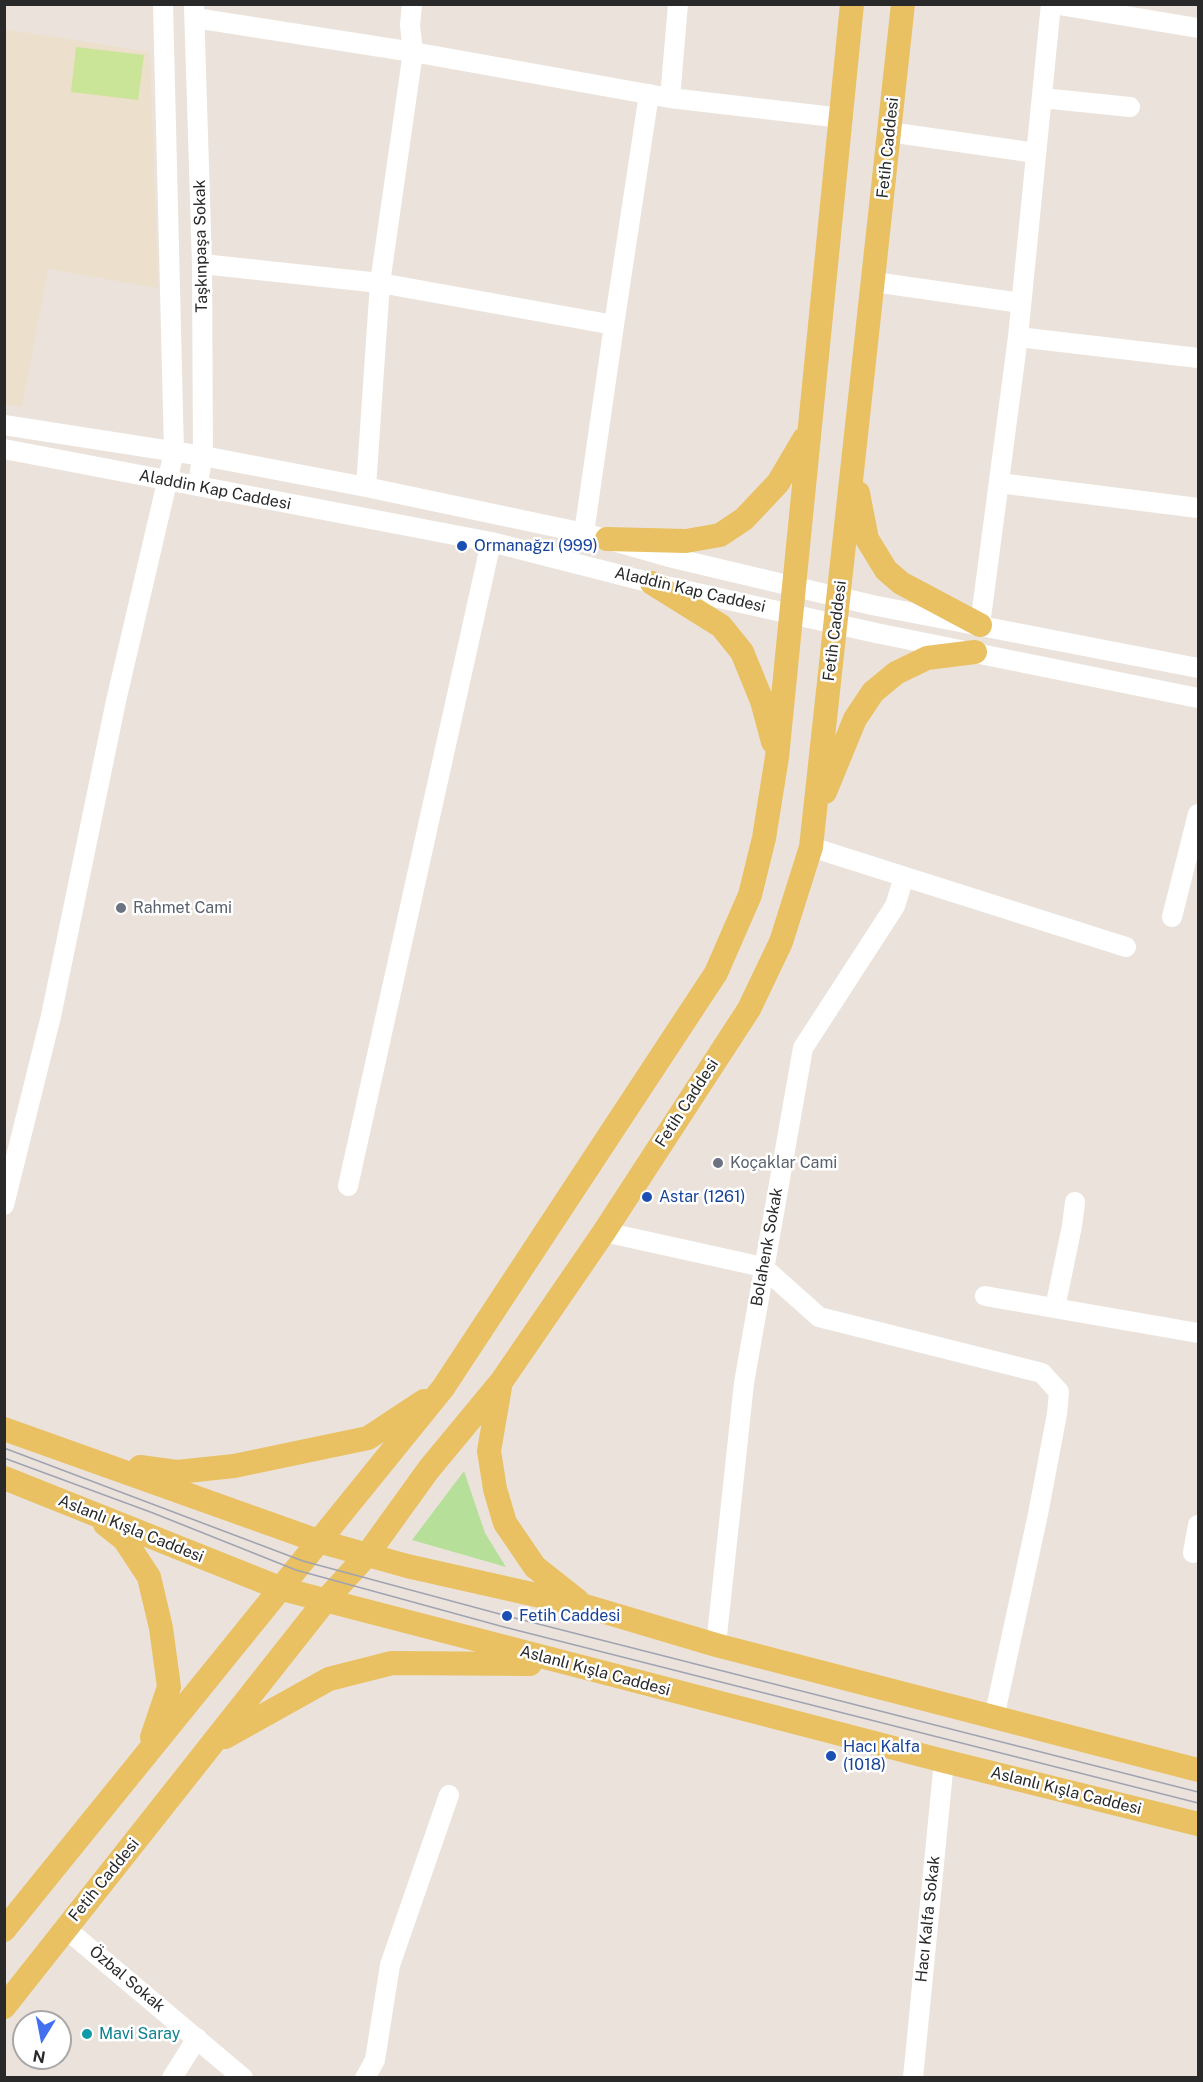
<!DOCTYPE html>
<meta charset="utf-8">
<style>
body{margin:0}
#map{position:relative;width:1203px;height:2082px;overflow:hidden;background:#ebe3db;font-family:"Public Sans",sans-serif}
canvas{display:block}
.frame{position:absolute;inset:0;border:6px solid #292929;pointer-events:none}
.north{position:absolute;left:12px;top:2010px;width:60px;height:60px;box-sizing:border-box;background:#fff;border:2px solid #a9a9a9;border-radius:50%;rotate:190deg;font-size:16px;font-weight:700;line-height:24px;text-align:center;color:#292929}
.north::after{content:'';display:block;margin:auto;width:21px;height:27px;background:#4370f0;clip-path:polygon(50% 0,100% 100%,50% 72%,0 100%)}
</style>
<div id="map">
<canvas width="1203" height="2082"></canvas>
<div class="frame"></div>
<div class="north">N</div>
</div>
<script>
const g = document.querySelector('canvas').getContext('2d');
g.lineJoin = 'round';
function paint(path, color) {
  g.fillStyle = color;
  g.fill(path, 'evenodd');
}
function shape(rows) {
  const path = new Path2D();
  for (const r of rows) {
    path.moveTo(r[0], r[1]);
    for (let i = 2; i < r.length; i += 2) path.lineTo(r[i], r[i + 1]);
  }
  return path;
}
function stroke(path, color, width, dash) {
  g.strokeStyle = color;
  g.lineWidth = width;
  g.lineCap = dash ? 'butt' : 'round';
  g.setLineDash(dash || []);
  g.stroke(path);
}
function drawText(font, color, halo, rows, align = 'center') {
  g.font = font + ' "Public Sans",sans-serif';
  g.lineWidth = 5;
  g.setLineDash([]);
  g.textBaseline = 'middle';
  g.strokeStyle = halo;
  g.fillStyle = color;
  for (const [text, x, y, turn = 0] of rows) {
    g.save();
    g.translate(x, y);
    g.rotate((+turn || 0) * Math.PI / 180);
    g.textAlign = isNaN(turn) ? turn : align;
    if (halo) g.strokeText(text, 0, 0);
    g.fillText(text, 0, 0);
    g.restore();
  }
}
const education = shape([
 [4,29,150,52,158,288,48,269,22,407,4,404]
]);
const green = shape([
 [464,1471,485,1533,506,1567,412,1540]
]);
const pitch = shape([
 [76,47,144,55,138,100,71,92]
]);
const minor = shape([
 [1053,4,1198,28],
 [194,7,202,264,203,456,197,486],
 [195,18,413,52,670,98,842,118],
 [670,98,678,4],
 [1042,98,1130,107],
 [889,132,1036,153],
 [202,264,380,283,614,325,649,94],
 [874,282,1021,303],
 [1018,337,1198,358],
 [4,425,203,456,366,487,584,533,669,557,872,605,1198,668],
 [4,449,491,542,652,583,876,633,1198,698],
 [999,483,1198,508],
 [366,487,380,283,413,52,410,25,412,4],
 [584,533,614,325],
 [980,625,1018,337,1051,4],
 [811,847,1126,947],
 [1172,917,1198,814],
 [348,1186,491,542],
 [4,1205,51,1016,116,701,174,452,163,4],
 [604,1232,763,1267,819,1317,1042,1373,1059,1392,1057,1414,1038,1514,994,1718],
 [985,1296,1198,1333],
 [1055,1308,1072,1226,1075,1202],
 [1193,1553,1198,1525],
 [716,1645,744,1383,803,1048,895,906,904,877],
 [65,1928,243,2078],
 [172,2078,197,2038],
 [365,2078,375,2060,390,1965,449,1795],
 [913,2078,944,1761]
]);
const major = shape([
 [858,493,867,539,886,570,901,583,980,625],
 [607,539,686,541,720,535,744,519,778,483,804,439],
 [652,583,721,626,742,652,762,701,773,742],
 [825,792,855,719,873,692,896,673,927,658,975,652],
 [500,1387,489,1451,495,1489,505,1523,535,1567,578,1601],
 [4,1429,318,1541,407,1566,585,1606,716,1645,1198,1770],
 [140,1467,177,1472,234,1466,368,1438,424,1401],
 [4,1478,282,1589,944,1761,1198,1824],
 [105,1524,124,1539,149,1577,161,1628,169,1687,152,1737],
 [225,1737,329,1679,392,1663,530,1664],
 [4,1930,443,1388,716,973,750,895,764,838,777,757,852,4],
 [4,2007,325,1601,367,1555,429,1469,501,1382,604,1232,749,1009,781,942,811,847,903,4]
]);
const tram = shape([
 [4,1448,303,1561,507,1616,1198,1792],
 [4,1458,153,1513,296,1570,504,1627,1198,1803]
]);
const markers = [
 [462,546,6,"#1a4fb4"],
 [121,908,6,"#6b7280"],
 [718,1163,6,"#6b7280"],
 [647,1197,6,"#1a4fb4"],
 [507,1616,6,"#1a4fb4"],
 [831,1756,6,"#1a4fb4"],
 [87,2034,6,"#0f9aa8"]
];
const streetNames = [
 ["Fetih Caddesi",888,148,-84],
 ["Taşkınpaşa Sokak",201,246,-91],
 ["Aladdin Kap Caddesi",215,490,11],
 ["Aladdin Kap Caddesi",690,590,13],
 ["Fetih Caddesi",835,631,-83],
 ["Fetih Caddesi",687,1103,-57],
 ["Bolahenk Sokak",767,1247,-80],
 ["Aslanlı Kışla Caddesi",131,1529,22],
 ["Aslanlı Kışla Caddesi",595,1671,15],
 ["Aslanlı Kışla Caddesi",1066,1791,14],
 ["Fetih Caddesi",104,1880,-51],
 ["Hacı Kalfa Sokak",928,1919,-84],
 ["Özbal Sokak",127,1979,40]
];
const transitNames = [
 ["Ormanağzı (999)",474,546],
 ["Astar (1261)",659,1197],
 ["Fetih Caddesi",519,1616],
 ["Hacı Kalfa",843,1747],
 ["(1018)",843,1765]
];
const worshipNames = [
 ["Rahmet Cami",133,908],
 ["Koçaklar Cami",730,1163]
];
const cultureNames = [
 ["Mavi Saray",99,2034]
];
paint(education, '#ecdfcb');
paint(green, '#b6df9a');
paint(pitch, '#cae597');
stroke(minor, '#fff', 20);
stroke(major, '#e9c062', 24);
stroke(tram, '#9fa3b2', 1.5);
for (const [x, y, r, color] of markers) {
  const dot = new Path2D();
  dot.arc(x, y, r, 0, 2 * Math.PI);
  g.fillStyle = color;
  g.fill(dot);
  stroke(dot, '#fff', 2);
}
drawText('16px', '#292929', '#fff', streetNames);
drawText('16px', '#164399', '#fff', transitNames, 'left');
drawText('16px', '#5b616d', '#fff', worshipNames, 'left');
drawText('16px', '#0d838f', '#fff', cultureNames, 'left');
</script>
